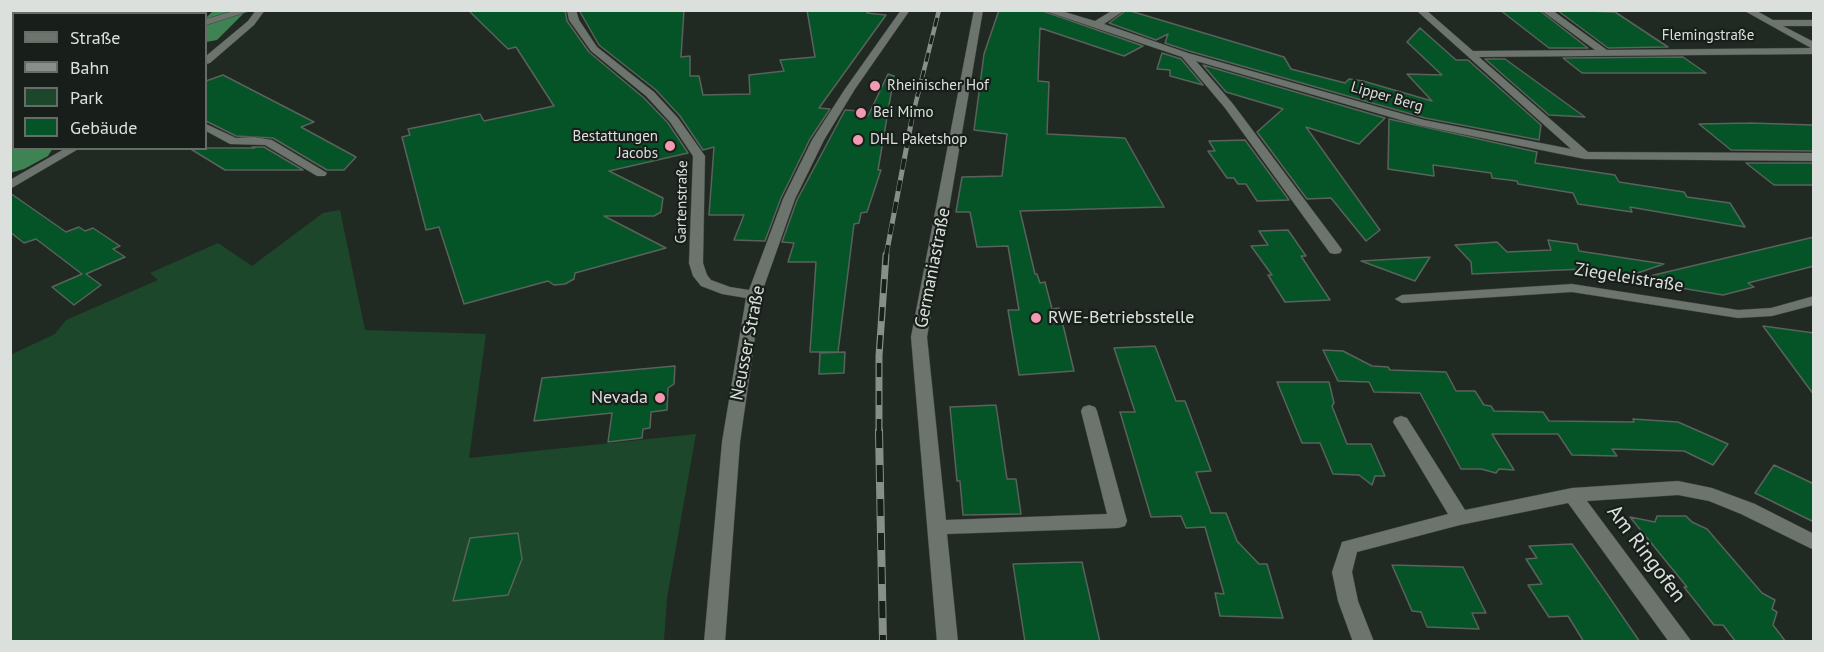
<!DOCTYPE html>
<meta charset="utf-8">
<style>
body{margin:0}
#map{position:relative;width:1824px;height:652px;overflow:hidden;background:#212923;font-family:"PT Sans",sans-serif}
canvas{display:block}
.frame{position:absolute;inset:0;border:12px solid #dbe0dc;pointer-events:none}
.legend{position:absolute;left:12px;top:12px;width:195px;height:138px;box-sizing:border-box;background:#181f1a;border:2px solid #666c68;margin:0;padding:8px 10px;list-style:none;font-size:18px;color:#dbe0dc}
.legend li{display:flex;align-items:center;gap:12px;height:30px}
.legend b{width:30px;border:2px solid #666c68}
</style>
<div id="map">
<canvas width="1824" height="652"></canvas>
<div class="frame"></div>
<ul class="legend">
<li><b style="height:8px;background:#6c746d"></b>Straße</li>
<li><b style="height:8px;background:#888e89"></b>Bahn</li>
<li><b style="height:16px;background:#1d472a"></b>Park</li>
<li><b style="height:16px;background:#055428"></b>Gebäude</li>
</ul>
</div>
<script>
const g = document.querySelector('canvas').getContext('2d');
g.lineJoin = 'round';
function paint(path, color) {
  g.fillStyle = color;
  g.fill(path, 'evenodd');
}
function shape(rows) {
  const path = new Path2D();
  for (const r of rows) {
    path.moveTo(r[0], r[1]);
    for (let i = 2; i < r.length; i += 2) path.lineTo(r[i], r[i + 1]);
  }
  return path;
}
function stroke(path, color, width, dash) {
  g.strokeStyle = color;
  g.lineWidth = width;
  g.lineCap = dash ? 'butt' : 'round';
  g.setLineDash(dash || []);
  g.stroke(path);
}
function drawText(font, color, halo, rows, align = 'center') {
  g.font = font + ' "PT Sans",sans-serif';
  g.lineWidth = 4.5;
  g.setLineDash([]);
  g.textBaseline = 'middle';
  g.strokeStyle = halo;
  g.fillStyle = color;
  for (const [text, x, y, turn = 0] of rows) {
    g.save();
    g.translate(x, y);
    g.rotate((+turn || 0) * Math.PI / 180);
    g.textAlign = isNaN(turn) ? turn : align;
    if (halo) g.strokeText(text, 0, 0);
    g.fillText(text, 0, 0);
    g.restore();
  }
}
const green = shape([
 [340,210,365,330,486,334,469,458,696,434,667,598,664,641,11,641,10,355,55,334,66,320,158,280,150,273,218,243,252,266,323,213]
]);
const river = shape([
 [214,10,247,10,217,40,206,42,206,18,214,10],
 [14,144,14,148,53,148,48,156,24,169,10,173,10,145,14,144]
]);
const building = shape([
 [468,10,565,10,567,21,589,52,644,98,668,123,688,153,609,171,663,198,661,212,654,216,604,216,666,248,575,273,574,279,565,284,554,285,548,281,464,304,439,227,426,230,402,137,410,135,408,129,438,123,480,114,484,121,554,106,516,47,508,49,468,10],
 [579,10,684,10,681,57,690,56,690,76,699,76,703,95,750,94,749,75,784,71,780,60,815,57,807,10,869,10,867,13,886,15,819,108,830,109,810,139,781,198,765,241,734,240,744,215,709,215,714,147,703,150,680,116,656,90,599,45,579,10],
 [999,10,1040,10,1143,46,1124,56,1040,28,1038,81,1049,82,1047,134,1125,138,1164,207,1020,211,1035,274,1037,274,1040,283,1045,282,1052,309,1059,308,1074,371,1019,375,1008,310,1019,310,1008,246,977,247,970,212,956,212,962,177,1002,176,1007,134,974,130,984,54,999,10],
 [1127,10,1284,57,1291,69,1345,83,1349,79,1363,81,1432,101,1407,74,1442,75,1407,42,1420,28,1456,60,1468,60,1541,125,1539,140,1425,118,1189,51,1165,43,1168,34,1156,40,1109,23,1127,10],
 [1500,10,1539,10,1588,48,1549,48,1500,10],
 [1557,10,1615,12,1668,47,1608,48,1557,10],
 [1162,53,1181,59,1203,85,1170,76,1170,70,1157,69,1162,53],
 [1683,57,1706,73,1582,73,1563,58,1683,57],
 [1485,59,1505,59,1585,117,1549,115,1485,59],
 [1203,65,1385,118,1359,144,1306,127,1380,230,1366,241,1331,198,1307,199,1257,132,1283,109,1226,92,1203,65],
 [888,74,894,76,878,170,881,170,867,212,861,213,859,223,854,224,838,352,810,352,816,262,788,262,794,243,782,242,797,200,845,110,859,111,868,116,888,74],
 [223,75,314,122,301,127,356,157,344,170,327,170,273,138,236,136,206,121,206,81,223,75],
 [1389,119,1537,152,1535,163,1615,175,1619,182,1684,192,1687,197,1730,203,1745,227,1630,207,1632,212,1578,204,1573,193,1518,184,1517,181,1492,178,1491,173,1433,165,1434,176,1388,169,1389,119],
 [1749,123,1814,125,1814,151,1731,150,1699,124,1749,123],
 [1245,140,1289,200,1257,201,1246,184,1238,184,1234,178,1227,178,1208,151,1215,151,1209,141,1245,140],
 [252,147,264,147,303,170,225,170,189,148,255,148,252,147],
 [1746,163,1814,163,1814,185,1774,185,1746,163],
 [10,193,66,232,79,227,85,231,93,228,120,246,113,249,125,257,86,274,101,285,74,305,52,287,82,274,36,239,24,243,10,232,10,193],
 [1288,230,1306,256,1301,256,1330,300,1285,302,1268,275,1272,275,1251,246,1268,245,1259,231,1288,230],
 [1814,237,1814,266,1748,283,1754,287,1723,295,1633,280,1814,237],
 [1548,240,1577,244,1579,251,1664,264,1614,281,1586,274,1584,269,1472,274,1471,262,1455,245,1497,242,1507,252,1551,250,1548,240],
 [1430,257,1415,281,1361,261,1430,257],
 [1763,326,1814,333,1814,395,1763,326],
 [1155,346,1176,401,1185,401,1211,471,1196,472,1211,513,1226,513,1237,541,1259,564,1267,564,1283,618,1220,616,1215,593,1224,594,1205,527,1186,528,1181,516,1151,517,1120,412,1135,412,1114,348,1155,346],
 [1323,350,1343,351,1372,366,1388,367,1390,370,1446,372,1456,391,1475,391,1484,405,1491,406,1494,411,1543,412,1549,421,1634,422,1633,419,1678,422,1728,444,1713,465,1684,451,1612,449,1617,456,1572,455,1558,434,1492,434,1514,470,1499,469,1496,473,1481,469,1461,469,1420,393,1374,392,1369,382,1338,381,1323,350],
 [845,352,844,373,819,374,820,353,845,352],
 [675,366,674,384,668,388,667,410,651,412,650,428,643,429,642,438,608,442,612,413,534,421,542,378,675,366],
 [1277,382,1329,382,1334,403,1332,406,1347,444,1371,444,1385,476,1375,476,1372,485,1359,475,1333,474,1320,443,1302,443,1277,382],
 [996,405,1007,479,1016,479,1021,514,963,515,960,481,957,481,950,407,996,405],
 [1774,465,1814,484,1814,522,1755,493,1774,465],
 [1657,516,1686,516,1692,522,1707,529,1762,593,1775,600,1772,609,1777,612,1773,625,1786,642,1736,642,1723,625,1714,625,1684,587,1687,587,1630,517,1655,522,1657,516],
 [518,533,522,559,508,595,453,601,470,538,518,533],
 [1572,544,1603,588,1640,642,1584,642,1568,616,1549,617,1528,585,1542,584,1526,559,1537,558,1529,546,1572,544],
 [1082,562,1100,642,1025,642,1013,564,1082,562],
 [1392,565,1463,567,1486,613,1472,613,1479,629,1427,627,1421,612,1412,611,1392,565]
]);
const minor = shape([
 [237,10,253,10,206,25,206,19,237,10],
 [256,10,265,10,254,25,210,63,206,64,206,56,248,21,256,10],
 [567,10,576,10,579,20,597,47,654,92,678,118,705,156,703,263,707,275,711,280,730,287,749,290,783,199,812,140,845,89,901,10,910,10,855,89,824,140,795,199,761,295,740,442,725,642,704,642,722,442,746,298,722,294,701,286,693,276,689,263,693,156,670,122,646,96,591,51,569,20,567,10],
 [974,10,983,10,927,337,946,520,1107,514,1081,411,1083,407,1089,405,1095,407,1097,411,1127,521,1125,526,1118,528,947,534,958,642,937,642,911,337,974,10],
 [1042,10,1058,10,1095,21,1113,10,1125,10,1104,24,1188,53,1424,120,1571,149,1416,10,1426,10,1473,51,1595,50,1541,10,1552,10,1607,50,1811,48,1743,10,1755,10,1773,20,1814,20,1814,26,1783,26,1814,42,1814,54,1479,57,1588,152,1814,153,1814,161,1585,159,1418,125,1196,61,1233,104,1340,247,1342,250,1340,253,1335,254,1330,253,1225,108,1182,57,1042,10],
 [14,73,14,79,10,80,10,74,14,73],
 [206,124,236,138,254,137,272,140,327,173,325,176,317,176,265,145,230,144,206,131,206,124],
 [66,148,80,148,10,189,10,180,66,148],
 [1572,284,1738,310,1771,308,1814,296,1814,305,1772,316,1738,318,1572,292,1402,303,1395,299,1402,295,1572,284],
 [1401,416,1407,418,1465,510,1572,488,1678,481,1712,488,1755,504,1814,534,1814,550,1741,514,1709,501,1678,495,1587,501,1692,642,1669,642,1568,503,1460,525,1357,552,1352,572,1358,601,1374,642,1353,642,1338,601,1332,572,1342,542,1448,514,1393,422,1395,418,1401,416]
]);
const railFar3 = shape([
 [913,114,939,10]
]);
const railFar2 = shape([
 [886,256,913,113]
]);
const railFar1 = shape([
 [879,433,879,356,886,255]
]);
const rail = shape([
 [879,431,883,642]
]);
const markers = [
 [875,86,6,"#f19ab2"],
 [861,113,6,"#f19ab2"],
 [858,140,6,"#f19ab2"],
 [670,146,6,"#f19ab2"],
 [1036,318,6,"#f19ab2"],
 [660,398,6,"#f19ab2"]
];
const farStreetnames = [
 ["Flemingstraße",1708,36],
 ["Lipper Berg",1387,97,16],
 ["Gartenstraße",682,202,-89]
];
const farPoinames = [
 ["Rheinischer Hof",887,86],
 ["Bei Mimo",873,113],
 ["Bestattungen",658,137,"right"],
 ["Jacobs",658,154,"right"],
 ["DHL Paketshop",870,140]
];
const streetNames = [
 ["Germaniastraße",933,268,-79],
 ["Ziegeleistraße",1629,278,9],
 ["Neusser Straße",748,343,-79]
];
const poiNames = [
 ["RWE-Betriebsstelle",1048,318],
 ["Nevada",648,398,"right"]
];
const nearStreetnames = [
 ["Am Ringofen",1646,554,53]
];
paint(green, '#1d472a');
paint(river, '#3f8354');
paint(building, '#055428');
stroke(building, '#5a625b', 1.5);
stroke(minor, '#3d433e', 1);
paint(minor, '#6c746d');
stroke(railFar3, '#888e89', 4.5);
stroke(railFar2, '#888e89', 5);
stroke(railFar1, '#888e89', 7);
stroke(rail, '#888e89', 8);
stroke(railFar3, '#181f1a', 3, [9]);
stroke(railFar2, '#181f1a', 4, [11]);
stroke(railFar1, '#181f1a', 4.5, [14]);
stroke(rail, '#181f1a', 6, [17]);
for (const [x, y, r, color] of markers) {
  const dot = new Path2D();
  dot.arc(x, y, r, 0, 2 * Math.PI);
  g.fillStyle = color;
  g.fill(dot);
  stroke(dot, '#181f1a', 2);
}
drawText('15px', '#dbe0dc', '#181f1a', farStreetnames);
drawText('15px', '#dbe0dc', '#181f1a', farPoinames, 'left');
drawText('18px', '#dbe0dc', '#181f1a', streetNames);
drawText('18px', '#dbe0dc', '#181f1a', poiNames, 'left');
drawText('21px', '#dbe0dc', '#181f1a', nearStreetnames);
</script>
